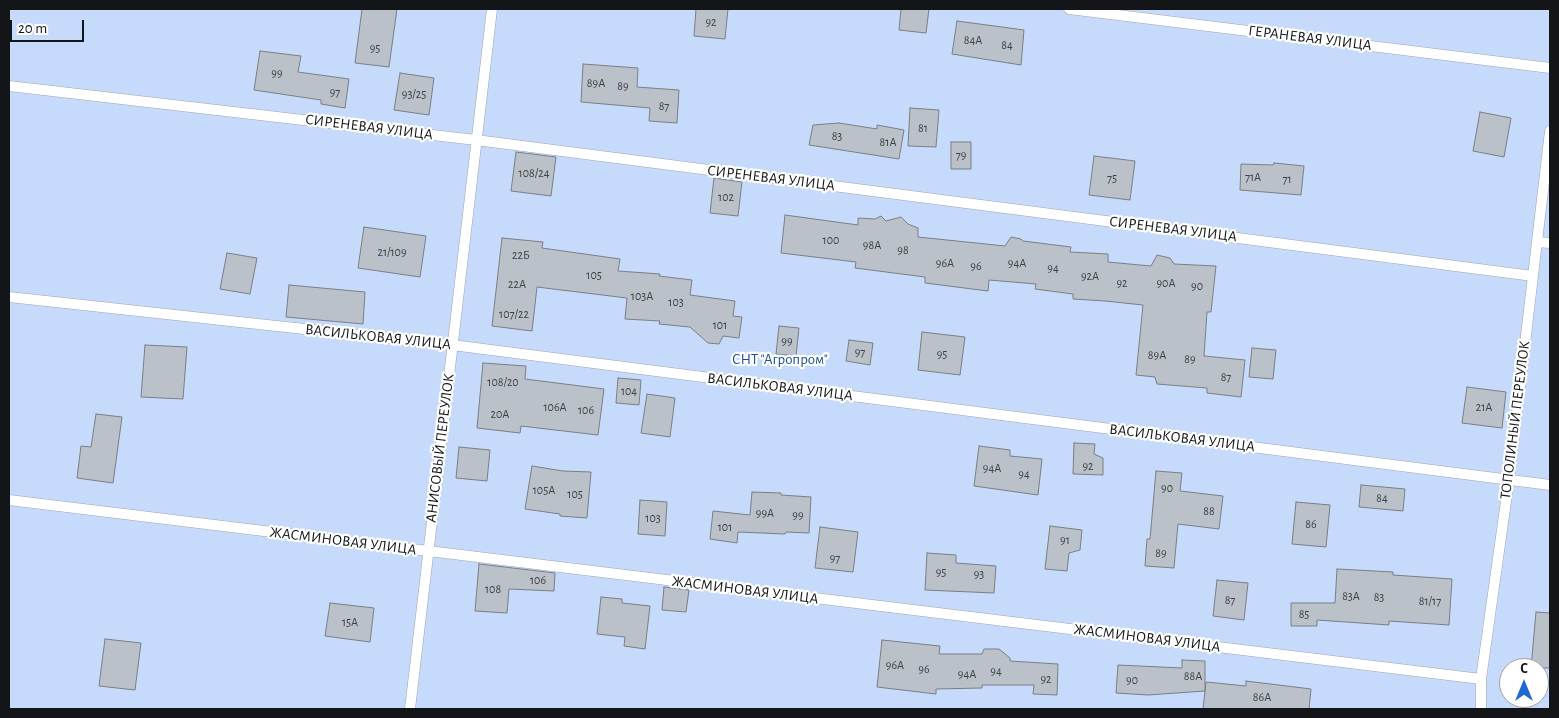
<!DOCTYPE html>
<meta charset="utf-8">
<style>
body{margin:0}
#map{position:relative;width:1559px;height:718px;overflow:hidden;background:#e6ecf5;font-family:"Alegreya Sans",sans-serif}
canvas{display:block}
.frame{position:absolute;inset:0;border:10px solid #141518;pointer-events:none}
.north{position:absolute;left:1499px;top:658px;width:50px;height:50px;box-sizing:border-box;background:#fff;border:1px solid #a1a1a3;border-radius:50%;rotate:0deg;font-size:14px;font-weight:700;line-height:20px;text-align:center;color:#141518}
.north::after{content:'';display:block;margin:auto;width:18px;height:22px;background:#1e69d4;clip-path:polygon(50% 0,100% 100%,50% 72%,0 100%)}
.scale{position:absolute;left:10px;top:20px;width:74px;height:22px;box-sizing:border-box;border:2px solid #141518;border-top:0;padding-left:6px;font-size:15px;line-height:18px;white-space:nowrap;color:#141518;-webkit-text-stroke:4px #fff;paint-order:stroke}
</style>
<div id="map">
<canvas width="1559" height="718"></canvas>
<div class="frame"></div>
<div class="north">С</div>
<div class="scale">20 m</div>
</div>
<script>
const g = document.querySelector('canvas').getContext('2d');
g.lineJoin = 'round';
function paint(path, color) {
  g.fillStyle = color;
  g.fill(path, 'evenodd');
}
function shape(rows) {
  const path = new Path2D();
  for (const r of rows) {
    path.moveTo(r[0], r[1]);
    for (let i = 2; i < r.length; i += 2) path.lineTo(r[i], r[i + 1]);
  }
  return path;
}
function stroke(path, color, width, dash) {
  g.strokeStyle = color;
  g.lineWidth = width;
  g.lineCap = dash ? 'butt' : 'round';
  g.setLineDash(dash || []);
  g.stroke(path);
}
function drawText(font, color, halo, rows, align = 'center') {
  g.font = font + ' "Alegreya Sans",sans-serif';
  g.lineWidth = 4.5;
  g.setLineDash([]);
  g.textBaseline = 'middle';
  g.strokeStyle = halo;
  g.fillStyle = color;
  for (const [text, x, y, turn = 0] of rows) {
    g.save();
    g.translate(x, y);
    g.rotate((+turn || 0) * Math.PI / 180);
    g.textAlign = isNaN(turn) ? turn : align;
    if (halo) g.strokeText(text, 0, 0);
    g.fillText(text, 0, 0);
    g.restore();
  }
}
const green = shape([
 [9,9,1550,9,1550,709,9,709],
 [1509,668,1539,668,1539,698,1509,698]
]);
const building = shape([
 [362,9,397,9,389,67,355,63,362,9],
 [696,9,728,9,725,39,694,36,696,9],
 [901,9,929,9,926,33,899,30,901,9],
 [957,21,1024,30,1021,65,952,54,957,21],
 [260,51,301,56,298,72,349,79,345,108,321,104,321,100,254,90,260,51],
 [583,64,638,68,637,87,679,90,677,123,649,121,650,108,581,102,583,64],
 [400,73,434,78,429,115,394,110,400,73],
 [910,108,939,110,936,147,908,146,910,108],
 [1480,112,1511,118,1504,157,1473,151,1480,112],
 [839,123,877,129,877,125,904,130,899,159,809,145,813,125,839,123],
 [951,142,971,142,971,169,951,169,951,142],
 [516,152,556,157,551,196,511,191,516,152],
 [1094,156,1135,161,1130,200,1089,195,1094,156],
 [1274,163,1304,166,1301,195,1240,190,1241,164,1273,165,1274,163],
 [714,178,742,182,738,216,710,213,714,178],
 [785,215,858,225,858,218,875,219,881,216,886,221,901,217,908,224,918,228,918,237,1005,246,1011,237,1021,239,1023,241,1071,247,1070,252,1108,254,1108,262,1151,266,1157,255,1170,258,1174,264,1216,266,1211,312,1207,312,1204,356,1245,360,1241,397,1207,393,1207,388,1157,384,1155,377,1136,375,1143,305,1105,301,1073,299,1073,294,1035,289,1036,284,989,280,988,291,925,283,925,277,855,268,856,262,781,253,785,215],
 [364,227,426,236,420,277,358,268,364,227],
 [502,238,543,242,542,248,620,259,618,271,660,274,659,276,692,280,690,295,735,301,733,316,742,317,739,338,723,336,719,344,708,343,690,327,659,324,660,321,625,319,627,298,537,287,532,331,492,326,502,238],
 [227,253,257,258,250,294,220,289,227,253],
 [289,285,365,292,363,324,286,317,289,285],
 [779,326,799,328,796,356,776,354,779,326],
 [922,332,965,337,960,375,918,370,922,332],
 [849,340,873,343,870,365,846,361,849,340],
 [145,345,187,347,183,399,141,397,145,345],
 [1252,348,1276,350,1273,379,1249,377,1252,348],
 [483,363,526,366,525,379,604,389,598,435,521,426,520,433,477,428,483,363],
 [618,378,641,380,639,405,616,403,618,378],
 [1467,387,1506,392,1502,428,1462,423,1467,387],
 [647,394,675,398,670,437,641,433,647,394],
 [96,414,122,417,113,483,77,478,81,446,91,447,96,414],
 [1074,443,1095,444,1094,454,1103,458,1103,475,1073,474,1074,443],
 [979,446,1010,450,1010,456,1042,459,1038,495,974,486,979,446],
 [459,447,490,450,487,481,456,478,459,447],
 [532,466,563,471,591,472,587,518,560,516,560,514,525,509,532,466],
 [1156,471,1182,473,1180,491,1223,496,1219,529,1178,524,1174,568,1145,566,1147,539,1150,539,1156,471],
 [1361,485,1405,489,1403,511,1359,507,1361,485],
 [752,492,781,493,781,495,811,497,809,533,786,532,785,534,738,532,737,543,710,539,713,511,750,515,752,492],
 [640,500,667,502,665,536,638,534,640,500],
 [1296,502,1330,505,1326,547,1292,544,1296,502],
 [1050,526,1082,530,1080,550,1069,553,1067,571,1045,569,1050,526],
 [820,527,858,532,853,572,815,568,820,527],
 [927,553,956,555,956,563,996,566,994,593,925,590,927,553],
 [479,564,555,573,554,591,509,589,507,613,475,611,479,564],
 [1337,569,1393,572,1393,575,1452,579,1449,625,1389,621,1389,625,1317,620,1317,626,1291,626,1291,603,1335,603,1337,569],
 [1217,580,1248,583,1244,620,1213,616,1217,580],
 [664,587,689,590,686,612,662,610,664,587],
 [601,597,622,599,622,603,650,606,645,649,624,646,625,637,597,634,601,597],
 [330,603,374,608,370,642,325,636,330,603],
 [1536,612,1550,613,1550,668,1531,668,1536,612],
 [105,639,141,643,135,690,99,686,105,639],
 [882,640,940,646,939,654,982,654,984,649,999,649,1010,658,1010,661,1058,664,1057,695,1033,694,1034,685,982,685,982,688,936,689,936,694,877,687,882,640],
 [1182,660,1205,661,1205,691,1148,695,1116,693,1118,665,1182,668,1182,660],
 [1246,681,1311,689,1309,709,1203,709,1206,682,1246,686,1246,681]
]);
const service = shape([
 [1069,9,1550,68],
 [9,86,476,140,1533,276],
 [1537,242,1550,243],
 [9,297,452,345,1550,485],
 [9,500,1481,679],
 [410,709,492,9],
 [1481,709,1481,679,1509,480,1550,131]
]);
const numberNames = [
 ["92",711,22],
 ["84А",973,40],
 ["84",1007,45],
 ["95",375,48],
 ["99",277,73],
 ["89А",596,83],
 ["89",623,86],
 ["97",335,92],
 ["93/25",414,94],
 ["87",664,106],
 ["81",923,128],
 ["83",837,136],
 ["81А",888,142],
 ["79",961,155],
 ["108/24",534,173],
 ["71А",1253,177],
 ["75",1112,178],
 ["71",1287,179],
 ["102",726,197],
 ["100",831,240],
 ["98А",872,245],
 ["98",903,250],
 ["21/109",392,252],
 ["22Б",521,255],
 ["96А",945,263],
 ["94А",1017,263],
 ["96",976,266],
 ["94",1053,268],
 ["105",594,275],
 ["92А",1090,276],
 ["92",1122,283],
 ["90А",1166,283],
 ["22А",517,284],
 ["90",1197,286],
 ["103А",642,296],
 ["103",676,302],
 ["107/22",514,314],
 ["101",720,325],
 ["99",787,341],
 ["97",860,352],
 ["95",942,354],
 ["89А",1157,355],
 ["89",1190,359],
 ["87",1226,377],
 ["108/20",503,382],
 ["104",629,391],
 ["106А",555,407],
 ["21А",1484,407],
 ["106",586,410],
 ["20А",500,414],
 ["92",1088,466],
 ["94А",992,468],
 ["94",1024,474],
 ["90",1167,488],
 ["105А",544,490],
 ["105",575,494],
 ["84",1382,498],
 ["88",1209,511],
 ["99А",765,513],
 ["99",798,515],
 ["103",653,518],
 ["86",1311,524],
 ["101",725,527],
 ["91",1065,540],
 ["89",1161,553],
 ["97",835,558],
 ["95",941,572],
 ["93",979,574],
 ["106",538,580],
 ["108",493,589],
 ["83А",1351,596],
 ["83",1379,597],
 ["87",1230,600],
 ["81/17",1430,601],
 ["85",1304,614],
 ["15А",350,622],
 ["96А",895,665],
 ["96",924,669],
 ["94",996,671],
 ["94А",967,674],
 ["88А",1193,676],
 ["92",1046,679],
 ["90",1132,680],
 ["86А",1262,697]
];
const streetNames = [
 ["ГЕРАНЕВАЯ УЛИЦА",1310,38,7],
 ["СИРЕНЕВАЯ УЛИЦА",369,127,7],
 ["СИРЕНЕВАЯ УЛИЦА",771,178,7],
 ["СИРЕНЕВАЯ УЛИЦА",1173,229,7],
 ["ВАСИЛЬКОВАЯ УЛИЦА",378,337,6],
 ["ВАСИЛЬКОВАЯ УЛИЦА",780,387,7],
 ["ТОПОЛИНЫЙ ПЕРЕУЛОК",1515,420,-83],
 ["ВАСИЛЬКОВАЯ УЛИЦА",1182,438,7],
 ["АНИСОВЫЙ ПЕРЕУЛОК",440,448,-83],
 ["ЖАСМИНОВАЯ УЛИЦА",343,541,7],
 ["ЖАСМИНОВАЯ УЛИЦА",745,590,7],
 ["ЖАСМИНОВАЯ УЛИЦА",1147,638,7]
];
const parkNames = [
 ["СНТ \"Агропром\"",780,359]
];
paint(green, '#c6dbfc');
paint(building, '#bbc1c9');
stroke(building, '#7a7f87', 1);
stroke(service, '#a0a5ad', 11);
stroke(service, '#fff', 10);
drawText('12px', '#3e4044', null, numberNames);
drawText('15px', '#141518', '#fff', streetNames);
drawText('15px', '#1c4e98', '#fff', parkNames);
</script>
